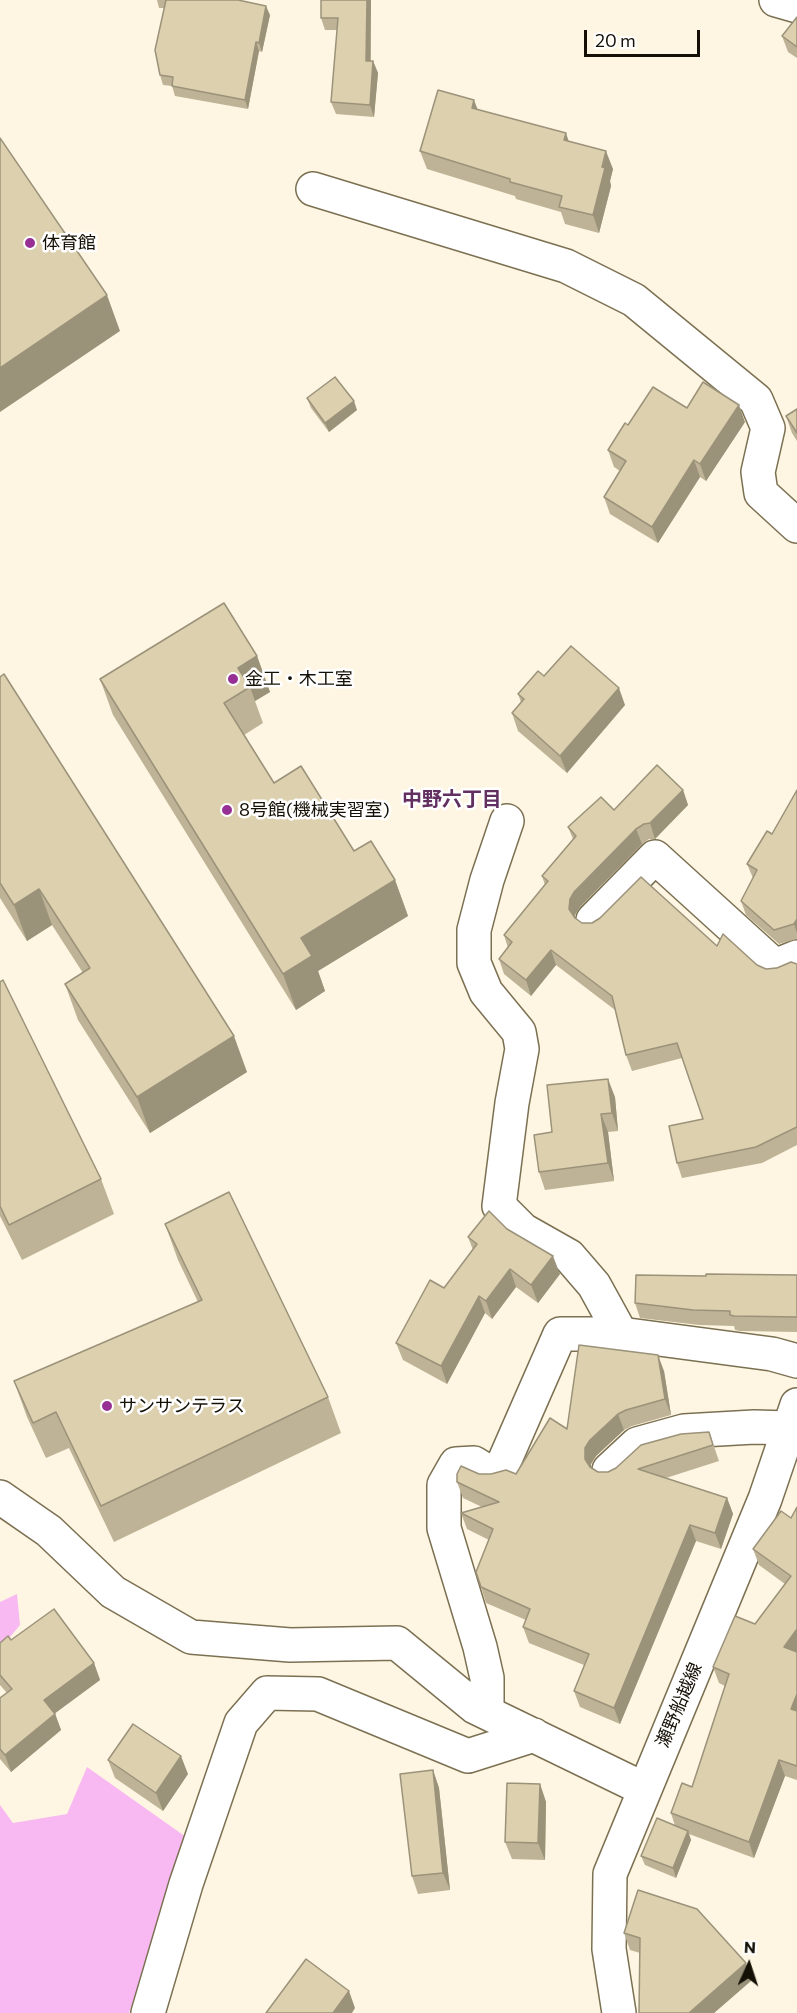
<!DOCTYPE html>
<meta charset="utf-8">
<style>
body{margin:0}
#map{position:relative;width:797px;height:2013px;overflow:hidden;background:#fef6e2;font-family:Commissioner,sans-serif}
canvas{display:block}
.north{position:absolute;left:719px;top:1935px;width:60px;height:60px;-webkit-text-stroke:4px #fff;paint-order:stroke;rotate:3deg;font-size:16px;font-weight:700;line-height:24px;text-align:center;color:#141005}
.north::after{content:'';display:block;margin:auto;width:21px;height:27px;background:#141005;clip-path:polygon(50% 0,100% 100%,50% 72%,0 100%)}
.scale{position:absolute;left:584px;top:30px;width:116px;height:27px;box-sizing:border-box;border:3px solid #141005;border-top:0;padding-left:8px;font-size:18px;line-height:21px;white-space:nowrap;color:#141005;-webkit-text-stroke:4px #fff;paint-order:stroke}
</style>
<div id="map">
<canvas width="797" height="2013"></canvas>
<div class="north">N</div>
<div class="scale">20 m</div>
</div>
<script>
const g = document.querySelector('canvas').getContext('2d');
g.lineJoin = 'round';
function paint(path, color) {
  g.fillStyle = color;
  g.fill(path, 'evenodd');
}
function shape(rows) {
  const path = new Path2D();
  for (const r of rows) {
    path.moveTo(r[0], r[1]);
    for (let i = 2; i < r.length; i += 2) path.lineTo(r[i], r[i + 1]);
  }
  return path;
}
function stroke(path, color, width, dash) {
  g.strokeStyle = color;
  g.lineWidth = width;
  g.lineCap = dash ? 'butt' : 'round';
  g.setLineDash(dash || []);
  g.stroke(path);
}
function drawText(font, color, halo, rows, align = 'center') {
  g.font = font + ' Commissioner,"Noto Sans JP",sans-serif';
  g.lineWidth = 5;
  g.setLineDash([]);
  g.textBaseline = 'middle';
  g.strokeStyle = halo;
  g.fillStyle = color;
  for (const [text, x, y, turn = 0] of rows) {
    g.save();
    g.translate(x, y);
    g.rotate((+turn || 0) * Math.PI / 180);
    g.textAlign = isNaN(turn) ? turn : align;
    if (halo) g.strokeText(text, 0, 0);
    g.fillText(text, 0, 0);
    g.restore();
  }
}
const green = shape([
 [17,1594,20,1625,0,1649,0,1602],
 [87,1767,186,1837,169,1897,129,2013,0,2013,0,1805,13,1823,67,1814]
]);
const street = shape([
 [776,0,797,6],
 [313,189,566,266,634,300,756,400,768,428,758,472,761,493,797,526],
 [507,821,487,880,474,930,474,963,486,992,519,1032,522,1049,512,1103,499,1206,523,1230,569,1256,594,1285,621,1334,772,1354,797,1361],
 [593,920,655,857,775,966,797,957],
 [609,1470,637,1444,684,1431,754,1427,789,1428],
 [0,1497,49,1531,113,1592,191,1637,290,1645,397,1643,475,1707,644,1789],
 [487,1712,487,1678,480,1647,444,1528,444,1485,456,1464,474,1463,487,1471,494,1472,500,1471,560,1334,621,1334],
 [148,2013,186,1884,241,1723,267,1693,318,1694,468,1756,534,1735]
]);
const secondary = shape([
 [619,2013,609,1949,610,1874,765,1499,797,1405]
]);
const wall = shape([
 [157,0,238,0,270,15,262,52,259,51,248,109,175,96,172,86,163,85,160,75,164,8,159,8],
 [371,0,371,61,373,61,378,73,374,117,336,114,331,102,337,30,325,30,321,18],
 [797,17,797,58,788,52,782,36],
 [478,110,569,141,613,169,610,181,611,186,599,233,565,224,561,212,516,199,515,196,427,169,420,151],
 [307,398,357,410,329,432,311,408],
 [687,408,745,422,706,481,700,477,658,543,610,514,604,497,620,471,614,467,608,450,628,425],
 [797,409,797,441,792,433,786,416],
 [257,656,270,692,255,701,263,723,244,735,274,783,354,851,395,880,408,916,318,971,325,991,296,1010,113,715,100,679],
 [544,676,625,705,567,773,518,731,512,713,521,702,518,694],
 [0,677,247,1072,150,1133,78,1020,65,984,83,973,52,925,27,941,0,898],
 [683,790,688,805,655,839,649,839,642,844,580,907,575,915,575,919,582,923,717,946,766,969,797,964,797,1145,762,1163,682,1178,677,1163,703,1119,682,1058,632,1071,626,1055,615,1010,556,965,531,996,504,974,499,959,508,948,504,935,545,885,542,876,573,839,568,827,614,810],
 [797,790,797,939,779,944,746,915,741,901,753,878,747,864,772,834],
 [0,982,101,1179,114,1214,22,1260,0,1216],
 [615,1097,618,1131,608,1132,614,1181,545,1190,539,1172,552,1132],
 [165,1224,328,1397,341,1433,114,1542,69,1448,46,1458,27,1417,14,1381,198,1302,178,1260],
 [507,1229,560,1274,538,1303,516,1287,492,1319,485,1313,447,1384,403,1360,396,1343,444,1288,473,1250,468,1237],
 [797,1275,797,1332,740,1331,735,1330,734,1326,699,1325,640,1318,635,1303,706,1276],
 [664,1371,671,1415,632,1426,624,1430,596,1456,591,1464,591,1468,598,1472,608,1472,709,1432,719,1461,666,1478,727,1498,733,1514,721,1549,696,1541,620,1724,580,1707,574,1691,584,1665,529,1643,523,1627,526,1620,486,1603,481,1587,489,1540,467,1529,461,1513,482,1507,463,1498,457,1482,479,1474,516,1474,567,1429],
 [797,1507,797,1780,785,1776,754,1858,689,1834,691,1840,676,1878,645,1865,641,1856,675,1826,671,1813,692,1787,725,1686,719,1683,713,1667,755,1624,785,1584,759,1565,753,1549,791,1518],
 [11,1640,94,1663,100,1680,55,1713,61,1730,11,1772,0,1759,0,1698,7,1693,0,1685,0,1643],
 [108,1760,188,1774,163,1811,115,1778],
 [433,1770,439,1788,450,1890,418,1894,412,1876],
 [540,1784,546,1802,545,1860,512,1859,505,1842],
 [638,1890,752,1980,714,2013,639,2013,640,1953,630,1950,624,1933]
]);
const shadedWall = shape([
 [367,0,371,0,370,73,366,61],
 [266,6,270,15,262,52,259,43],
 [256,42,259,51,248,109,245,100],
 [373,61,378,73,374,117,370,105],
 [474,100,481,118,472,108],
 [566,133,572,151,564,140],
 [606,151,613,169,610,181,611,186,599,233,593,215],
 [107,295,120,331,0,412,0,368],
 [354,401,357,410,329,432,325,423],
 [739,405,745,422,706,481,700,464],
 [694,460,700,477,658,543,652,527],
 [257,656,270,692,255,701,250,687,238,668],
 [619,688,625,705,567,773,560,756],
 [683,790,688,805,655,839,650,823],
 [636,829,642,844,580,907,575,915,575,924,569,909,570,899,574,892],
 [395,880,408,916,318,971,325,991,296,1010,283,974,301,938],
 [39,889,52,925,27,941,14,905],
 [797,919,797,933,794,924],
 [551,950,556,965,531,996,526,980],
 [234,1036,247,1072,150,1133,137,1097],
 [608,1079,615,1097,618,1131,612,1113],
 [601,1114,608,1132,614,1181,608,1163],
 [553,1256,560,1274,538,1303,531,1285],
 [510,1269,516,1287,492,1319,486,1301],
 [479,1296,485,1313,447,1384,441,1366],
 [658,1355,664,1371,671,1415,665,1399],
 [618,1414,624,1430,596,1456,591,1464,591,1475,585,1459,585,1448,590,1440],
 [727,1498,733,1514,721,1549,715,1533],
 [690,1525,696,1541,620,1724,614,1708],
 [797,1629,797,1654,784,1647],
 [94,1663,100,1680,50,1717,44,1700],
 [797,1694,797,1725,791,1709],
 [55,1714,61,1730,11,1772,5,1755],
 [181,1756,188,1774,163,1811,156,1793],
 [779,1760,785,1776,754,1858,749,1842],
 [433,1770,439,1788,450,1890,443,1873],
 [540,1784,546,1802,545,1860,538,1843],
 [688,1831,691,1840,676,1878,673,1868],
 [746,1963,752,1980,714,2013,689,2013],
 [349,1991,355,2008,352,2013,333,2013]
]);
const building = shape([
 [166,0,238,0,266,6,259,43,256,42,245,100,172,86,173,77,160,75,155,50,166,0],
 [321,0,367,0,366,61,373,61,370,105,331,102,338,18,321,18,321,0],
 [797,17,797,47,782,36,797,17],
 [438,90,474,100,472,108,566,133,564,140,606,151,602,167,605,168,593,215,559,207,562,196,510,182,510,179,420,151,438,90],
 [0,138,107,295,0,368,0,138],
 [335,377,354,401,325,423,307,398,335,377],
 [703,382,739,405,700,464,694,460,652,527,604,497,626,461,608,450,625,423,628,425,653,387,687,408,703,382],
 [797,409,797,433,786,416,797,409],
 [224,603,257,656,238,668,250,687,224,703,274,783,301,766,354,851,371,841,395,880,301,938,312,956,283,974,100,679,224,603],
 [571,646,619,688,560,756,512,713,524,699,518,694,538,671,544,676,571,646],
 [4,674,234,1036,137,1097,65,984,90,968,39,889,14,905,0,883,0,677,4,674],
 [657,765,683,790,650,823,644,824,636,829,574,892,570,899,569,909,575,918,582,923,592,923,600,918,641,877,717,946,723,934,757,965,766,969,777,968,791,962,797,964,797,1127,756,1147,677,1163,669,1126,703,1119,677,1043,626,1055,612,996,551,950,526,980,499,959,512,942,504,935,548,881,542,876,576,836,568,827,601,797,614,810,657,765],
 [797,790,797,919,794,924,774,930,741,901,757,870,747,864,767,831,772,834,797,790],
 [3,980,101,1179,9,1225,0,1206,0,982,3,980],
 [608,1079,612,1113,601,1114,608,1163,539,1172,534,1135,552,1132,547,1085,608,1079],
 [229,1192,328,1397,101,1506,56,1412,33,1423,14,1381,202,1300,165,1224,229,1192],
 [489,1211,507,1229,553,1256,531,1285,510,1269,486,1301,479,1296,441,1366,396,1343,430,1280,444,1288,477,1244,468,1237,489,1211],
 [706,1274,797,1275,797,1317,734,1316,730,1315,730,1311,693,1310,635,1303,636,1275,706,1276,706,1274],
 [579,1345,658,1355,665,1399,626,1410,618,1414,590,1440,585,1448,585,1459,590,1467,598,1472,608,1472,616,1468,641,1445,681,1434,709,1432,713,1445,638,1469,727,1498,715,1533,690,1525,614,1708,574,1691,589,1654,523,1627,530,1609,481,1587,476,1572,493,1529,461,1513,499,1502,457,1482,457,1474,461,1466,479,1474,491,1474,506,1470,516,1474,550,1418,567,1429,579,1345],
 [797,1507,797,1629,784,1647,797,1652,797,1694,791,1709,797,1711,797,1766,779,1760,749,1842,671,1813,682,1783,692,1787,729,1674,713,1667,735,1616,755,1624,791,1576,753,1549,781,1511,791,1518,797,1507],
 [54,1609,94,1663,44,1700,55,1714,5,1755,0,1749,0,1698,12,1689,0,1675,0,1643,8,1636,11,1640,54,1609],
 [133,1724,181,1756,156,1793,108,1760,133,1724],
 [433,1770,443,1873,412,1876,400,1774,433,1770],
 [507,1783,540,1784,538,1843,505,1842,507,1783],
 [657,1818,688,1831,673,1868,641,1856,657,1818],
 [638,1890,697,1909,746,1963,689,2013,639,2013,640,1938,624,1933,638,1890],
 [306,1959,349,1991,333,2013,266,2013,306,1959]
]);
const markers = [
 [30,243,6,"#973094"],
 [233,679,6,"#973094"],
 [227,810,6,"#973094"],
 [107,1406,6,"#973094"]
];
const poiNames = [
 ["体育館",42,243],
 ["金工・木工室",245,679],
 ["8号館(機械実習室)",239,810],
 ["サンサンテラス",119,1406]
];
const streetNames = [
 ["瀬野船越線",679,1705,-67]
];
const neighbourhoodNames = [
 ["中野六丁目",452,799]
];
paint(green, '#f8b9f3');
stroke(street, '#7c7052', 36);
stroke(secondary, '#7c7052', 36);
stroke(street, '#fff', 33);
stroke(secondary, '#fff', 33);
paint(wall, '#beb396');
paint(shadedWall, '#9b927a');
paint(building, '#ddd0af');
stroke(building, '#9b927a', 1.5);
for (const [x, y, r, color] of markers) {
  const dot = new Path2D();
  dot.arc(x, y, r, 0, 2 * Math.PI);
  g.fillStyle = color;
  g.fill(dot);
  stroke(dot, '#fff', 2);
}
drawText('18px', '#141005', '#fff', poiNames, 'left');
drawText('18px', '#141005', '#fff', streetNames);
drawText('bold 20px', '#623060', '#fff', neighbourhoodNames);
</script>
